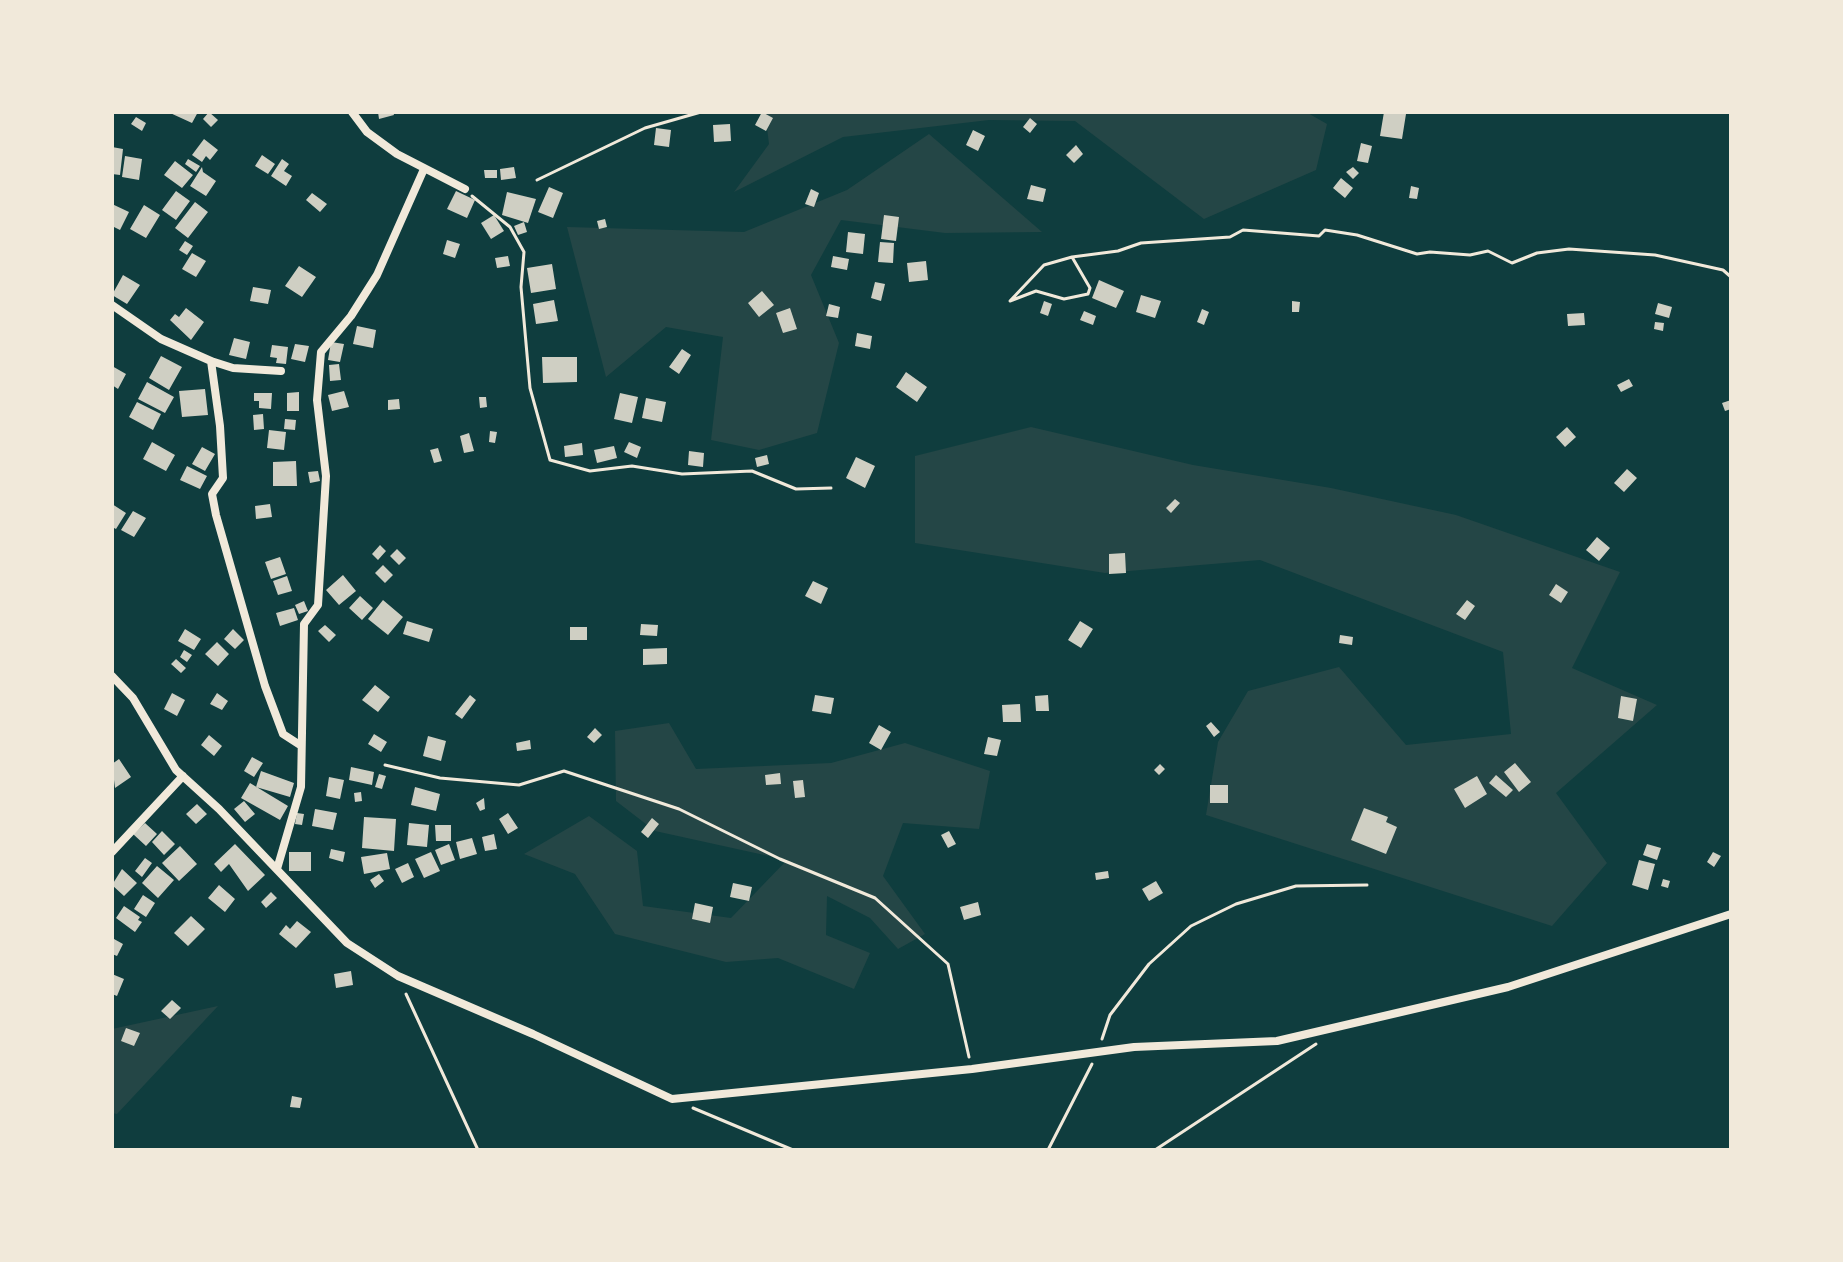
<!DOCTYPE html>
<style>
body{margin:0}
#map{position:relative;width:1843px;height:1262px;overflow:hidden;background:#0f3d3e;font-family:"Public Sans",sans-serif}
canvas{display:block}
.frame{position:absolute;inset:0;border:114px solid #f1e9da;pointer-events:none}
</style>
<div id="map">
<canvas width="1843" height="1262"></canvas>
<div class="frame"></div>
</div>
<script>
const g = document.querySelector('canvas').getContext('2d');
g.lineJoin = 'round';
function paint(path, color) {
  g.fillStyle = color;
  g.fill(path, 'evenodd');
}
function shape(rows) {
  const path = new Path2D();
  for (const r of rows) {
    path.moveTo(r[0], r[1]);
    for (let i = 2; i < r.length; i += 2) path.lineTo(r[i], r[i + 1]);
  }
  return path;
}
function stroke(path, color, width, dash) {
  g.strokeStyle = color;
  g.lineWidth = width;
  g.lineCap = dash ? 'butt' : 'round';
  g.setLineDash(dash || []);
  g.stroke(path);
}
const green = shape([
 [765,112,1306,112,1327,124,1316,170,1204,219,1075,121,989,120,843,137,734,192,769,144],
 [929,134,1042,232,945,233,841,220,811,275,839,343,817,433,759,450,711,440,723,337,666,327,606,377,567,227,744,232,847,190],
 [1031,427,1193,465,1331,488,1456,515,1620,572,1572,668,1657,705,1556,793,1607,863,1552,926,1206,815,1218,742,1248,691,1339,667,1406,745,1511,734,1503,652,1260,560,1105,573,915,543,915,456],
 [669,723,696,769,831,763,905,743,990,771,979,829,903,823,883,876,925,934,898,949,870,918,827,896,826,935,870,953,854,989,778,958,726,962,615,934,575,874,524,854,589,816,637,851,643,906,731,918,787,860,655,831,616,801,615,731],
 [218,1006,117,1114,112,1113,112,1029]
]);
const building = shape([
 [168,112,198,112,192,123],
 [209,112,218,120,211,127,203,119],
 [378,112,393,112,394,115,379,119],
 [762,112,773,118,766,131,755,125],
 [1384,112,1406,114,1402,139,1380,136],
 [136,117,146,123,142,131,131,124],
 [1030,118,1037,124,1030,133,1023,127],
 [730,124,731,141,714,142,713,125],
 [656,128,671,130,669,147,654,145],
 [973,130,985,136,978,151,966,145],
 [204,139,218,150,210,160,206,156,202,162,192,155],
 [1361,143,1372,146,1368,163,1357,161],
 [1076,145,1083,154,1074,163,1066,155],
 [112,147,123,149,120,175,112,174],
 [262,155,275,164,268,174,255,166],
 [125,156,142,159,139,180,122,177],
 [188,159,200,166,196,172,185,164],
 [282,159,289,164,284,171,292,176,286,186,271,176],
 [175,161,193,175,182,188,164,175],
 [202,167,203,172,216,181,206,196,190,186],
 [514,167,516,178,501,180,500,169],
 [1353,167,1359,173,1353,179,1346,172],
 [484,170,497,170,497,178,485,178],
 [1341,178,1353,188,1345,198,1333,188],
 [1031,185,1046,189,1043,202,1027,199],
 [1411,186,1419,188,1417,199,1409,198],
 [549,187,563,193,553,218,538,212],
 [811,189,819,193,814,207,805,204],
 [176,191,190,201,176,220,162,210],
 [456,191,475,200,467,218,447,209],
 [507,192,536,199,528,223,502,215],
 [312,193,327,204,320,212,306,200],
 [195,202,208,212,188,238,175,228],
 [112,204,129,212,120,230,112,226],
 [144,205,160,215,146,238,130,229],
 [494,215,504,231,491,239,481,223],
 [884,215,899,217,896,241,881,239],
 [605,219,607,227,599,229,597,221],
 [524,222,527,232,518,235,514,226],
 [848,232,865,234,863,254,846,252],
 [447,240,460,244,455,258,443,254],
 [185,241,193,246,187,255,179,250],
 [880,242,894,243,893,263,878,262],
 [192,253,206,261,196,277,182,269],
 [508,256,510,266,497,268,495,258],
 [833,256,849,259,847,270,831,267],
 [926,261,928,280,909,282,907,263],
 [552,264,556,289,531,293,527,268],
 [299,266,316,277,302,297,285,286],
 [123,275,140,285,127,304,112,295],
 [1099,280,1124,291,1116,308,1092,298],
 [875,282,885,284,881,301,871,298],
 [253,287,271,290,268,304,250,301],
 [762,291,774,305,759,317,748,303],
 [1141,295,1161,301,1155,318,1136,312],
 [554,300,558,321,536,324,533,304],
 [1044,301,1052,304,1048,316,1040,313],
 [1292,301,1300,302,1299,312,1292,312],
 [1658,303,1672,307,1669,318,1655,314],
 [829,304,840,307,838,318,826,316],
 [186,308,204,322,191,340,170,320,175,314,179,317],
 [790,308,797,329,783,333,776,313],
 [1202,309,1209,312,1204,325,1197,322],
 [1084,311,1096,316,1093,325,1080,320],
 [1584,313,1585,325,1568,326,1567,314],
 [1655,322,1664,323,1663,331,1654,329],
 [357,326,376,330,373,348,353,344],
 [857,333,872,336,870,349,855,346],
 [234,338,250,342,246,359,229,355],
 [331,342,344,344,340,362,328,360],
 [295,344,309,346,305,362,291,359],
 [272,345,288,347,286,364,276,363,277,358,270,357],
 [682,349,691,355,679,374,669,367],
 [161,356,182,367,169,390,149,378],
 [542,357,577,357,577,382,543,383],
 [339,364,341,380,330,381,329,365],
 [112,366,126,374,118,389,112,385],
 [906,372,927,387,917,402,896,387],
 [1629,379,1633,386,1621,392,1617,385],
 [147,382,174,397,165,413,138,399],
 [205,389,208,415,182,417,179,391],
 [344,391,349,407,332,411,328,395],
 [299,392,299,411,287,411,287,393],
 [254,393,272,393,271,409,259,408,259,401,254,401],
 [620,393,638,397,632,423,614,419],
 [479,397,486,397,487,407,480,408],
 [646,398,666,402,662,422,642,418],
 [399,399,400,409,388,410,388,400],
 [1731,400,1731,409,1725,411,1722,403],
 [137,402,161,414,153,430,129,417],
 [263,414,264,429,254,430,253,415],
 [285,419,296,420,295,430,284,429],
 [1567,427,1576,437,1565,447,1556,437],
 [269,430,286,432,284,450,267,448],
 [490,431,497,432,495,443,489,442],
 [469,433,474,451,464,453,460,436],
 [152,442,175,455,166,471,143,459],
 [629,442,641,447,637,458,624,452],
 [582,443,583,455,565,457,564,446],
 [614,446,617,458,597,463,594,450],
 [202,447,215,454,205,471,192,464],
 [438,448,442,461,434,463,430,450],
 [689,451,704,453,703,467,688,465],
 [767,455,769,464,757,467,755,458],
 [856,457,875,466,865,488,846,478],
 [296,461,297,486,273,486,273,462],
 [187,466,207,476,200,489,180,480],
 [1627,469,1637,478,1624,492,1614,483],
 [318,471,320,481,310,483,308,472],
 [1175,499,1180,503,1171,513,1166,508],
 [112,504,126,513,116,529,112,527],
 [270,504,272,517,256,519,255,506],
 [133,511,146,518,134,537,121,530],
 [1597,537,1610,548,1599,561,1586,550],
 [380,545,386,551,378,560,372,554],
 [397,549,406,558,399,565,390,556],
 [1125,553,1126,573,1109,574,1109,554],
 [280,557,286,574,271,579,265,562],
 [383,565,393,575,385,583,375,573],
 [343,575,356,591,339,605,326,590],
 [287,576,292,591,278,595,273,581],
 [813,581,828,588,821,604,805,596],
 [1556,584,1568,592,1561,603,1549,595],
 [360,596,373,608,362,620,349,608],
 [383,600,403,617,388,635,368,619],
 [1467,600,1475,606,1465,620,1456,614],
 [304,601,308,611,299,614,295,605],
 [294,608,298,620,280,626,276,613],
 [407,621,433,629,429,642,403,634],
 [1080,621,1093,629,1081,648,1068,640],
 [641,624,658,625,657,636,640,635],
 [325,625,336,635,329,642,318,631],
 [570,627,587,627,587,640,570,640],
 [185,629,201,639,194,650,178,641],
 [233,629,244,640,235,649,224,639],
 [1340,635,1353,637,1352,645,1339,643],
 [217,642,229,654,218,666,205,654],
 [667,648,667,664,643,665,643,649],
 [184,650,192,655,187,662,180,657],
 [176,659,186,668,181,673,171,664],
 [375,685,390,697,378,712,362,700],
 [172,693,185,700,177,716,164,709],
 [217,693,228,701,222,710,210,704],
 [470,695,476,700,462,719,455,714],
 [815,695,834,698,831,714,812,711],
 [1048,695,1049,711,1036,711,1035,696],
 [1621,696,1637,699,1633,721,1618,718],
 [1020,704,1021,722,1003,722,1002,705],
 [1211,722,1220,732,1214,737,1206,726],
 [879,725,891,732,881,750,869,743],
 [595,728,602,735,594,743,587,737],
 [374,734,387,742,381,752,368,744],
 [209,735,222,746,214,756,201,745],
 [428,736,446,741,441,761,423,756],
 [988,737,1001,740,997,756,984,754],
 [530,740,531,749,517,751,516,743],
 [252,757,263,763,254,777,244,771],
 [119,759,131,777,115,788,112,764],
 [1515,763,1531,782,1519,792,1504,772],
 [1160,764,1165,769,1159,775,1154,770],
 [351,767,374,772,372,785,349,780],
 [261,771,294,783,290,797,256,787],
 [780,773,781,784,766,785,765,775],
 [379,774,386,776,382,789,375,787],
 [1496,775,1513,790,1506,797,1489,783],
 [1477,776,1487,794,1465,808,1454,789],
 [329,777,344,780,340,799,326,796],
 [803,780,805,797,795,798,793,781],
 [250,783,288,806,280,820,241,798],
 [1210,785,1228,785,1228,803,1210,803],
 [415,787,440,794,436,811,411,805],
 [361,792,362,801,355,802,354,793],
 [484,798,485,809,480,811,476,803],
 [244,801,255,814,245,822,234,809],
 [197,804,207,814,196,824,186,814],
 [1364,808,1388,817,1386,822,1397,827,1386,854,1351,840],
 [315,809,337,813,333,830,312,826],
 [297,813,304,814,302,825,295,824],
 [508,813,518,828,508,834,499,819],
 [364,817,396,819,394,851,362,848],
 [652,818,659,824,648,838,641,832],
 [145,823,157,834,146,846,133,834],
 [409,823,429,825,427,847,407,845],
 [435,825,451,825,451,841,436,841],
 [162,831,175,844,164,855,152,842],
 [949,831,956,844,948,848,941,835],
 [494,834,497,849,485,851,482,837],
 [472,838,477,854,460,859,456,842],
 [235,844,265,875,248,891,229,864,221,872,214,864],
 [449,844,455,860,441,865,435,850],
 [1647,844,1661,848,1657,860,1643,855],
 [180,846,197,864,179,881,162,863],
 [331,849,345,852,343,862,329,858],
 [289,852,311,852,311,871,289,871],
 [431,852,440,871,424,878,415,859],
 [1713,852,1721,856,1714,867,1707,862],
 [387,853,390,869,364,874,361,857],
 [145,858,152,863,142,877,135,871],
 [1639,860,1655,864,1648,890,1632,885],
 [408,863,414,877,402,883,395,869],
 [157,866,174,880,158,898,142,883],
 [122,869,137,883,124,896,112,885],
 [1108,871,1109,878,1096,880,1095,873],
 [379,874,384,881,375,888,370,880],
 [1663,879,1670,881,1668,888,1661,886],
 [1156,881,1163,893,1149,901,1142,889],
 [733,883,752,887,749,901,730,897],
 [219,885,235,899,225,912,208,898],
 [271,892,277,898,266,908,261,902],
 [143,895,155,903,146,917,134,909],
 [978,902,981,915,964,920,960,907],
 [695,903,713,907,710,923,692,919],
 [124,906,140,917,138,920,142,922,135,932,116,918],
 [191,916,205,929,188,946,174,933],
 [297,921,311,932,296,948,279,934,286,925,290,929],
 [114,939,123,944,117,956,112,954],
 [351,971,353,985,336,988,334,974],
 [112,974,124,979,117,996,112,994],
 [172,1000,181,1008,170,1019,161,1011],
 [126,1028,140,1033,134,1046,121,1041],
 [292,1096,302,1098,300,1108,290,1107]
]);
const path = shape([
 [537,180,645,128,701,112],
 [472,196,510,227,524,252,521,287,530,388,550,460,590,471,632,466,682,474,752,471,796,489,831,488],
 [1072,257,1090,288,1088,294,1064,299,1036,291,1010,301,1044,265,1072,257,1118,251,1141,243,1230,237,1243,230,1319,236,1325,230,1357,235,1417,254,1430,252,1470,255,1488,251,1512,263,1537,253,1569,249,1655,255,1723,270,1731,277],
 [385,765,440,778,519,785,564,771,679,809,780,859,875,898,948,964,969,1057],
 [406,994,478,1150],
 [1102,1039,1110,1015,1149,964,1191,926,1236,904,1296,886,1367,885],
 [693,1108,793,1150],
 [1048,1150,1092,1064],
 [1155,1150,1316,1044]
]);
const minor = shape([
 [352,112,367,132,397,154,465,189],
 [112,305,161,339,211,361,233,368,281,371],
 [211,361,220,426,223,478,212,494,216,515,265,686,283,734,300,745],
 [112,676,133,698,176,770,219,809,347,943,398,976,533,1034,672,1099,972,1069,1134,1047,1277,1041,1508,987,1731,914],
 [112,852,183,776],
 [277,869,301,787,304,624,318,605,326,476,317,400,321,352,351,316,377,275,424,169]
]);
paint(green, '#244646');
paint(building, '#cfcfc3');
stroke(path, '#f1e9da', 3);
stroke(minor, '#f1e9da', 8);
</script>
